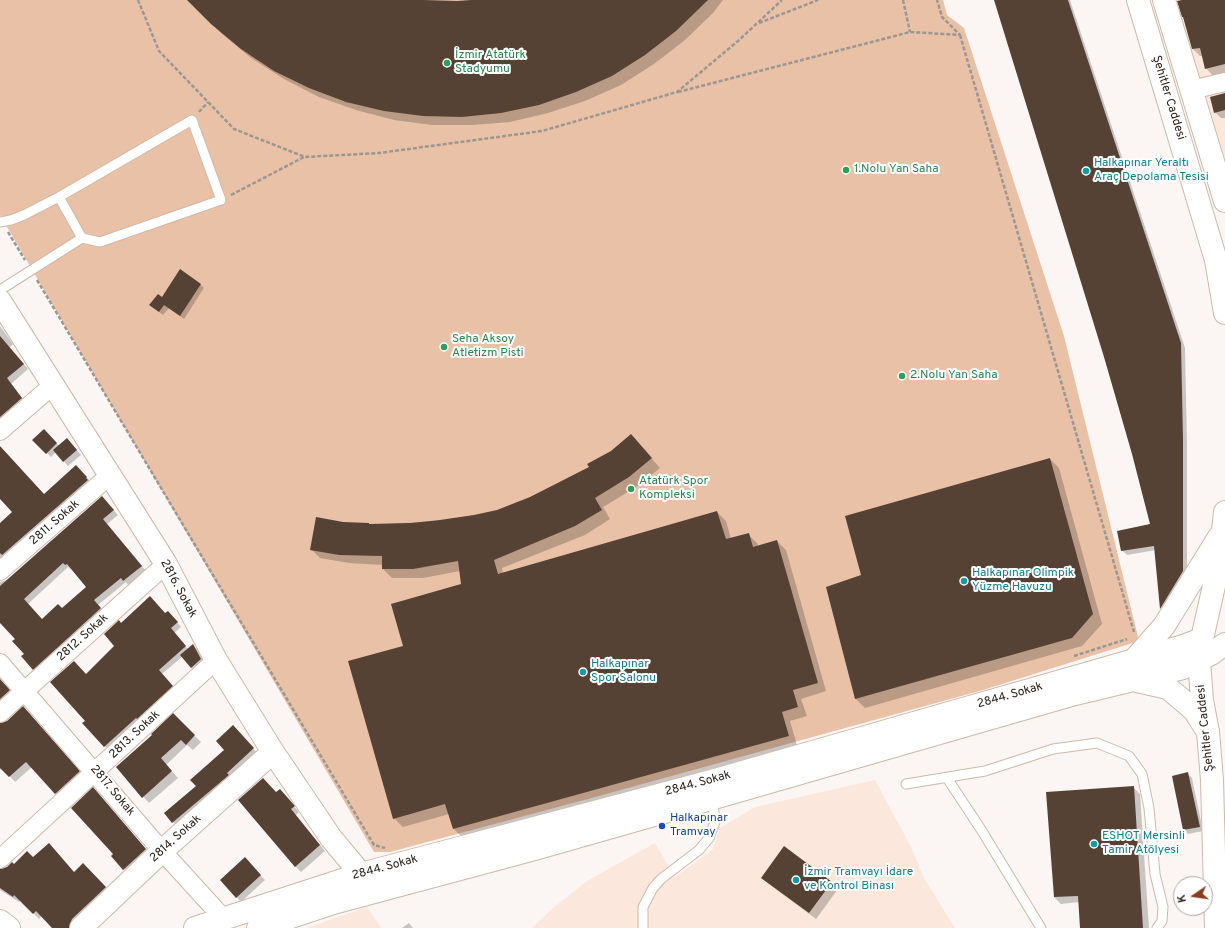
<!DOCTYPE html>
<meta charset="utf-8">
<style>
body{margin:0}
#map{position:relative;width:1225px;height:928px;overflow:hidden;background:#fbf6f3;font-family:Overpass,sans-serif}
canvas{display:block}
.north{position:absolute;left:1173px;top:876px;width:40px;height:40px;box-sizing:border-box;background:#fff;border:1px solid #aaa7a4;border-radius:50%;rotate:257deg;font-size:11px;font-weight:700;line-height:16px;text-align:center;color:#2b221c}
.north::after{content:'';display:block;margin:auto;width:14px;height:18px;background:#873e21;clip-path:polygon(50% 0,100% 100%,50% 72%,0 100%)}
</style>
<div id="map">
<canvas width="1225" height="928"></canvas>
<div class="north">K</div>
</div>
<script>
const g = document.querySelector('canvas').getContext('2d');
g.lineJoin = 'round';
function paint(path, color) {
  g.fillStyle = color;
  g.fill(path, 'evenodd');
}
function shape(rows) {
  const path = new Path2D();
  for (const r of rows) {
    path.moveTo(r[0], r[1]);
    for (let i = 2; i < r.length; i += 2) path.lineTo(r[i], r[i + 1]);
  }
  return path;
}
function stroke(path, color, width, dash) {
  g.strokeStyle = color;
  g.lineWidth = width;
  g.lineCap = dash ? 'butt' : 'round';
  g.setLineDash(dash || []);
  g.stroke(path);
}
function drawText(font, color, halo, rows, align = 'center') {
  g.font = font + ' Overpass,sans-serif';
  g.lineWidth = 4;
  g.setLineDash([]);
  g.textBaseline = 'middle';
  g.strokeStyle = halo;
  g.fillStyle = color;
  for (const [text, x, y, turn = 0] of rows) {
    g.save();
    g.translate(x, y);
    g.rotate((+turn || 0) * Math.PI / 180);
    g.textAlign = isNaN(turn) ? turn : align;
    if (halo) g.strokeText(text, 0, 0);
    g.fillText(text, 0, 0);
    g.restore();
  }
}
const built = shape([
 [1159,0,1225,0,1225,201],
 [875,780,911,847,925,880,955,928,532,928,553,908,587,881,655,843,675,877,713,849,720,828,755,807],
 [367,907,381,928,307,928]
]);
const green = shape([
 [0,0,943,0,947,15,964,28,1064,336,1139,641,983,690,599,796,390,852,374,852,0,215]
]);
const shadow = shape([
 [189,0,414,0,457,2,481,0,723,0,713,13,685,40,654,64,621,85,585,101,548,113,510,122,472,125,432,125,394,120,356,110,319,97,284,79,251,58,221,33],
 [995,0,1070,0,1185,348,1187,445,1187,575,1165,612,1161,609,1156,550,1127,555,1122,550,1152,524,1105,356],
 [1182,0,1225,0,1225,73,1213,76,1206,68,1203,56,1200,56,1193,49],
 [1225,94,1225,118,1221,118,1215,112],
 [200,284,204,288,184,319,169,308,163,315,154,308,162,298],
 [0,326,13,344,9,348,28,369,11,384,26,403,0,425],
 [44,430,59,446,71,444,81,455,68,466,56,452,51,457,34,440],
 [631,435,660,468,638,486,603,507,610,519,585,535,502,568,503,573,717,512,726,521,731,539,748,534,757,543,758,546,777,541,786,550,826,691,801,699,807,716,790,721,797,745,463,838,454,829,449,814,403,827,394,818,404,646,462,585,460,571,423,578,392,578,383,569,383,565,349,563,320,558,311,549,342,523,370,525,440,521,497,511,530,498,590,468],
 [0,447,44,495,81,471,91,482,0,566,0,525,14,512,0,498],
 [1050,459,1059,468,1102,624,1082,646,865,708,856,699,827,588,862,576],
 [106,502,118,515,107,524,146,571,128,585,126,582,98,605,105,614,38,674,33,669,16,639,0,621,0,582,7,580],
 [68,567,70,569,72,568,88,587,62,610,42,620,28,604],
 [166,614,172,616,181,627,174,633,188,649,193,645,197,649,205,664,196,672,183,656,162,674,176,690,108,750,86,721,86,675,116,646,121,624],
 [0,680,15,697,0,710],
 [29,713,85,778,62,799,32,767,15,782,2,768,0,770,0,724],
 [173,715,201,742,193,750,187,745,166,765,178,778,149,803,117,767,153,735],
 [237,731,257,753,177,826,173,822,198,787,226,750],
 [1188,774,1192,778,1203,831,1188,834,1184,830,1173,777],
 [1133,787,1140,794,1149,928,1081,928,1080,902,1061,904,1054,897],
 [97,793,149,853,128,874,112,856,114,854],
 [276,793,285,796,299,812,296,815,325,851,301,872,295,866],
 [33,858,74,873,83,865,111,893,76,928,53,928,42,916,39,919,21,900,19,902,0,890,0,870],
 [249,863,265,880,241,902,222,880],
 [762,878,831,883,838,889,816,919,769,884],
 [409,923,413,928,402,928]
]);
const building = shape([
 [187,0,423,0,457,1,471,0,708,0,676,31,645,55,612,76,576,92,539,105,501,113,462,117,423,116,384,111,346,102,309,88,274,71,241,49,211,24],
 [994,0,1068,0,1181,343,1183,440,1183,571,1160,609,1154,546,1121,551,1117,531,1150,524,1132,454,1104,357],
 [1182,0,1225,0,1225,64,1205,69,1200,48,1192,49,1183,17,1182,17,1177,1],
 [1225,93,1225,110,1214,113,1210,97],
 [180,269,201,284,180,316,164,305,159,312,149,305,158,294,162,297],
 [0,336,24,364,7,378,22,398,0,417],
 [44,429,57,443,46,454,32,440],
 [631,434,652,458,629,477,595,498,602,510,575,526,494,560,498,574,717,511,726,539,749,533,753,547,777,540,818,683,793,690,798,707,782,712,789,736,453,829,445,804,393,819,348,661,403,646,391,604,461,584,458,561,413,569,382,569,382,556,339,555,310,550,316,517,343,522,369,523,369,524,411,523,440,520,474,515,497,510,530,497,589,467,587,464,611,451],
 [67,438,77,450,63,462,53,450],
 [0,446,44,494,76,465,87,477,86,478,88,480,2,555,0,553,0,523,12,512,0,499],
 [1050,458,1093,614,1072,638,855,699,826,587,861,575,845,516],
 [102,496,114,510,103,519,142,566,123,581,121,578,94,600,101,608,33,670,21,656,24,654,12,641,15,639,0,623,0,586],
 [63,563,65,565,67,564,86,587,62,608,58,604,42,619,24,599],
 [150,596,165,613,168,611,178,622,171,628,186,646,159,670,173,686,137,719,136,718,104,747,82,723,85,721,50,682,74,661,86,674,114,646,104,634,119,620,121,623],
 [193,644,201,659,191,668,180,655],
 [0,679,10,690,0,699],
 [23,706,80,771,55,794,26,762,9,777,0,768,0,723,7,721],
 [173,713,195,735,186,745,181,740,161,758,172,771,142,798,116,767,152,735,151,734],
 [233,725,254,748,227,773,229,775,172,823,164,813,196,786,190,780,224,750,216,741],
 [1188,772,1200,827,1183,830,1172,776],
 [263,778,276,792,280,789,295,806,291,809,320,845,295,867,238,800],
 [1134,786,1143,928,1080,928,1078,896,1054,897,1046,792],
 [93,787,146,849,123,870,111,856,113,854,71,808],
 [49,843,74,872,83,863,106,887,72,919,69,928,52,928,36,911,33,914,14,895,13,897,0,888,0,869,7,867,12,862,14,864,27,851,33,857],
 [784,846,832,882,809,913,761,878],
 [245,857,261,875,236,898,220,880]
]);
const path = shape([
 [138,0,159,51,234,129,305,157,379,153,542,131,677,92,738,41,782,0],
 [903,0,910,32],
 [759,23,818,0],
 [960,35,1134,632],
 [678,92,910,32,960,35,942,17,937,0],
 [199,112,208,102],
 [231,195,304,157],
 [8,232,25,260],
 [37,280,374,845,385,848],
 [1074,656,1127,639]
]);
const service = shape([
 [59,197,82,238],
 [0,222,11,220,24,215,59,197,192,120,221,200,100,242,82,238,0,290],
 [947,778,982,831,1041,928],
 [906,784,985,771,1053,749,1097,743,1129,756,1142,774,1149,808,1155,874,1163,907,1162,921,1157,928],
 [643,928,643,907,653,888,661,879,699,850,709,838,715,822,714,812,712,799]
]);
const minor = shape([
 [1191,90,1225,82],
 [0,431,53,385],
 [0,571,110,475],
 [0,663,162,851,224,919],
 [0,713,166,564],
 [0,859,216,660]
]);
const tertiary = shape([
 [0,301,166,564,216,660,273,752,331,838,361,874],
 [0,921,9,928],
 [81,928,162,851,273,752]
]);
const secondary = shape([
 [1137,681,1168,688,1194,710,1208,732],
 [195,928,361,874,708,782,1183,646,1202,639],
 [258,928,330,904,535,849,735,792,1075,694,1183,668,1211,654,1225,644]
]);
const primary = shape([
 [1138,0,1216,260,1225,313],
 [1164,0,1225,201],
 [1133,661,1164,626,1219,537],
 [1216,928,1212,780,1208,732,1202,700,1199,660,1202,639,1220,559,1225,512]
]);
const markers = [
 [447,63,4,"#2e9e5b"],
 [846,170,4,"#2e9e5b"],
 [1086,171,4,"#0f9aa8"],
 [444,347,4,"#2e9e5b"],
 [902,376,4,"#2e9e5b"],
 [631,489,4,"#2e9e5b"],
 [964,581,4,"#0f9aa8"],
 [583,672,4,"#0f9aa8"],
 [662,826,4,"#1a4fb4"],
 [1094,844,4,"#0f9aa8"],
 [796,880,4,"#0f9aa8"]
];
const leisureNames = [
 ["İzmir Atatürk",455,56],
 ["Stadyumu",455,70],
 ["1.Nolu Yan Saha",854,170],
 ["Seha Aksoy",452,340],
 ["Atletizm Pisti",452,354],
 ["2.Nolu Yan Saha",910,376],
 ["Atatürk Spor",639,482],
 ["Kompleksi",639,496]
];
const streetNames = [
 ["Şehitler Caddesi",1168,98,73],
 ["2811. Sokak",55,523,-41],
 ["2816. Sokak",178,589,62],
 ["2812. Sokak",83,638,-42],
 ["2844. Sokak",1010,696,-16],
 ["Şehitler Caddesi",1206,728,-96],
 ["2813. Sokak",135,735,-43],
 ["2844. Sokak",698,784,-15],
 ["2817. Sokak",112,791,50],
 ["2814. Sokak",176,839,-42],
 ["2844. Sokak",385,868,-15]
];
const cultureNames = [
 ["Halkapınar Yeraltı",1094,164],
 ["Araç Depolama Tesisi",1094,178],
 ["Halkapınar Olimpik",972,574],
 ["Yüzme Havuzu",972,588],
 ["Halkapınar",591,665],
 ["Spor Salonu",591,679],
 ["ESHOT Mersinli",1102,837],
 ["Tamir Atölyesi",1102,851],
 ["İzmir Tramvayı İdare",804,873],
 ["ve Kontrol Binası",804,887]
];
const transitNames = [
 ["Halkapınar",670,819],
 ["Tramvay",670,833]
];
paint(built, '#fbe7db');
paint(green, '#e8c1a7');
paint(shadow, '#0003');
paint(building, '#564235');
stroke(service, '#d0b8a8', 11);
stroke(minor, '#d0b8a8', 20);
stroke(tertiary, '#d0b8a8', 24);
stroke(secondary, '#d0b8a8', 24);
stroke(primary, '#d0b8a8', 24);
stroke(path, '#9d9792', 2.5, [4, 2]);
stroke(service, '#fff', 9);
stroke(minor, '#fff', 18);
stroke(tertiary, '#fff', 22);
stroke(secondary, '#fff', 22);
stroke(primary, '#fff', 22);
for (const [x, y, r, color] of markers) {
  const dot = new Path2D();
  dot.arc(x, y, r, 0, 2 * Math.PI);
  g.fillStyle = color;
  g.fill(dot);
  stroke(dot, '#fff', 1.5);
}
drawText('12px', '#27864d', '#fff', leisureNames, 'left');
drawText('12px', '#2b221c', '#fff', streetNames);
drawText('12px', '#0d838f', '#fff', cultureNames, 'left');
drawText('12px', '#164399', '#fff', transitNames, 'left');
</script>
